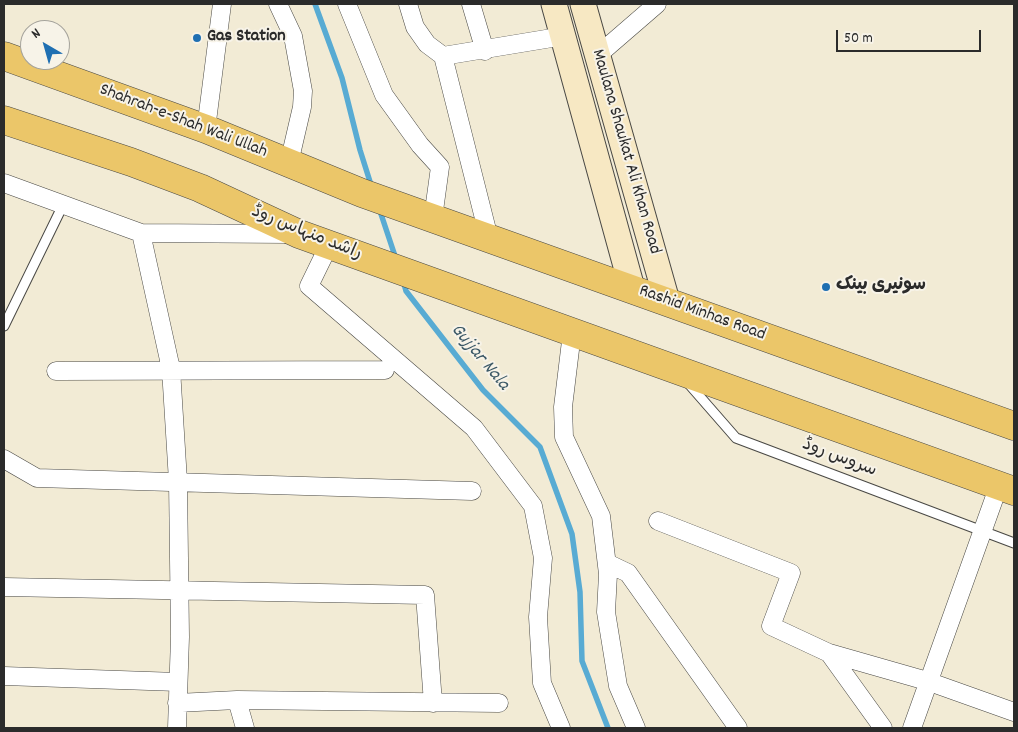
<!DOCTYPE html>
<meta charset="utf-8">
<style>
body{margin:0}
#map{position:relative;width:1018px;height:732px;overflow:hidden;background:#f2ebd5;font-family:Dekko,sans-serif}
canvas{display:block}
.frame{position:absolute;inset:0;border:5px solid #2b2b2b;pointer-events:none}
.north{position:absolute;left:20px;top:20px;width:50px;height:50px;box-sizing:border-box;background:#f7f3e8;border:1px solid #a5a39c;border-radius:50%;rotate:322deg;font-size:14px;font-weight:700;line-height:20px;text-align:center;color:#2b2b2b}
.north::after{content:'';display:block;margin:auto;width:18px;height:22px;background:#1f6fb2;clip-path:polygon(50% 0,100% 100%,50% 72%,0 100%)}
.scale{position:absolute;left:836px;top:30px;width:145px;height:22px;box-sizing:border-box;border:2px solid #2b2b2b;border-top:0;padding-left:6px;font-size:15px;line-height:18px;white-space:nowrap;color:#2b2b2b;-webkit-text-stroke:4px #f7f3e8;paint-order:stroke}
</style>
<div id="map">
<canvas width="1018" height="732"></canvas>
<div class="frame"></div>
<div class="north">N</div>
<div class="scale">50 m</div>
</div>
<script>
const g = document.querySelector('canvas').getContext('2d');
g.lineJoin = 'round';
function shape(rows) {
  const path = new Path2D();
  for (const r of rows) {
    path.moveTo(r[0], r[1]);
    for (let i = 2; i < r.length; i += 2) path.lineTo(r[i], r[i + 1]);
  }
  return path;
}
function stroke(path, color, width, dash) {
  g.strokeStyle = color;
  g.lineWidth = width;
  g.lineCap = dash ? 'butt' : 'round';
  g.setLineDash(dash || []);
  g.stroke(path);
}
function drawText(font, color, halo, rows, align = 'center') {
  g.font = font + ' Dekko,"Playpen Sans Arabic",sans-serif';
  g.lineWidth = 4;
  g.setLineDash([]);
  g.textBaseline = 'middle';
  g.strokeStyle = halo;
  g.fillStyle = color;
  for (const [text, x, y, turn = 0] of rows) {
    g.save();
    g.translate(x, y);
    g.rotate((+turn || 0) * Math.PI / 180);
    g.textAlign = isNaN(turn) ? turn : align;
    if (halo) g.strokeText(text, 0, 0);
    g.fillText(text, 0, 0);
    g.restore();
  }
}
const stream = shape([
 [315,4,342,78,360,150,372,188],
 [379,208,396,259],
 [403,280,406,291,483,390,540,447,572,534,580,592,582,661,608,728]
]);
const service = shape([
 [4,326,63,205],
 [688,383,736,438,1014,543]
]);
const minor = shape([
 [278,4,293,36,303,91,302,107,289,163],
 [347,4,384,95,420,145,440,167,433,218],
 [408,4,415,27,427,44,443,56,564,36],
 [471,4,485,51],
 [598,55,657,4],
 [443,56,489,238],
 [206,129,222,4],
 [4,183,141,233,290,234],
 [141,233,171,369,178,481,180,637,177,728],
 [329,245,309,286,474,428,533,506,543,558,538,617,542,683,561,728],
 [572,333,563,407,564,437,601,516,608,574,606,612,618,686,636,728],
 [56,371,385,370],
 [4,459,37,478,472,491],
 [658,521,791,573,771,626,829,653,927,681,1014,712],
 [607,563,628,573,738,728],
 [4,587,425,595,433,703],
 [829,653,883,728],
 [4,676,178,682],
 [237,700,245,728],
 [177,703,237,700,499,703],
 [912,728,999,485]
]);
const secondary = shape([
 [554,4,632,288],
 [583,4,667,301]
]);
const primary = shape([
 [4,56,206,129,362,193,1014,426],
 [4,120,131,162,200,188,299,234,1014,491]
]);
const markers = [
 [197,38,5,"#1f6fb2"],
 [826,287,5,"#1f6fb2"]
];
const poiNames = [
 ["Gas Station",207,38],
 ["سونیری بینک",836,287]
];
const streetNames = [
 ["Shahrah-e-Shah Wali Ullah",183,122,21],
 ["Maulana Shaukat Ali Khan Road",625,152,74],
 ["راشد منہاس روڈ",306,234,22],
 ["Rashid Minhas Road",702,314,20],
 ["سروس روڈ",839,459,21]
];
const waterNames = [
 ["Gujjar Nala",479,358,50]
];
stroke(stream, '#58abd3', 5.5);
stroke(service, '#494844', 11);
stroke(minor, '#494844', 19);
stroke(secondary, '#494844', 27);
stroke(primary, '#494844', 29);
stroke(service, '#fff', 9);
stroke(minor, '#fff', 18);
stroke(secondary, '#f7e8c3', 25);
stroke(primary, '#ebc669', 28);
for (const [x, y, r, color] of markers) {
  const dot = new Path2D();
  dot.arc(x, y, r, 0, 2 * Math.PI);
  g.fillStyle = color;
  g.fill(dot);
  stroke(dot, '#f7f3e8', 2);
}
drawText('bold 18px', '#2b2b2b', '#f7f3e8', poiNames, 'left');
drawText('18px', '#2b2b2b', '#f7f3e8', streetNames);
drawText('italic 19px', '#3b5866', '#f7f3e8', waterNames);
</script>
